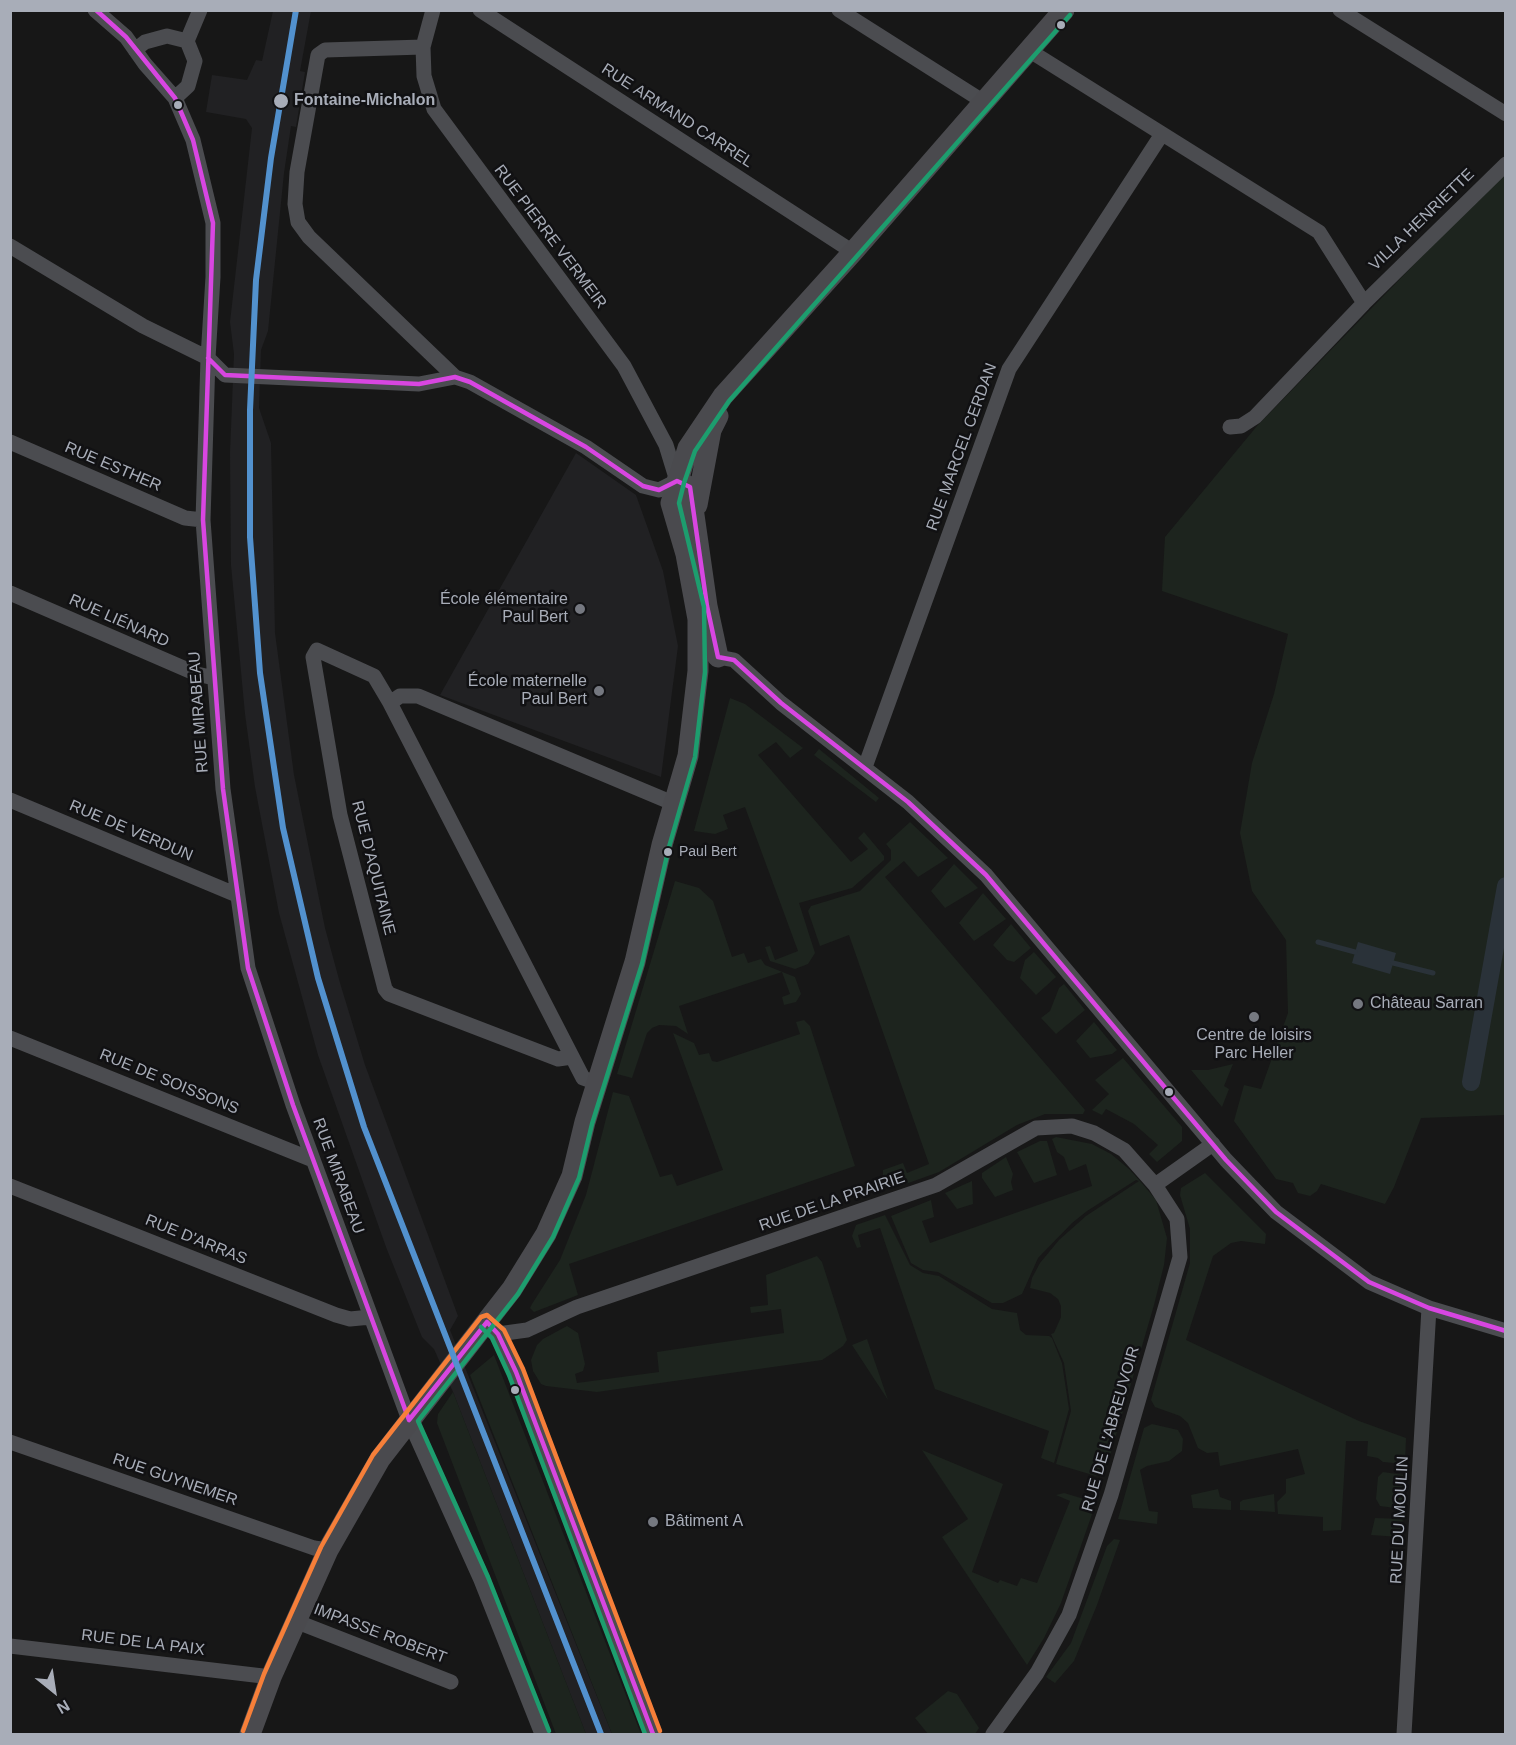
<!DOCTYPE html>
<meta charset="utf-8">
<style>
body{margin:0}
#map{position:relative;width:1516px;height:1745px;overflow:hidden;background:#171717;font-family:Helvetica,sans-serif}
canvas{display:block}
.frame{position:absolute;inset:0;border:12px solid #a8adb8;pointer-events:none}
.north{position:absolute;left:24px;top:1661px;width:60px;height:60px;-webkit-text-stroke:4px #111113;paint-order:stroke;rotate:150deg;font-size:16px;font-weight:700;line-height:24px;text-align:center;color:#a8adb8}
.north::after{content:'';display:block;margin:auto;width:21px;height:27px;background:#a8adb8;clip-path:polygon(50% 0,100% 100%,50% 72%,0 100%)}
</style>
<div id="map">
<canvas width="1516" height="1745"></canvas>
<div class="frame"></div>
<div class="north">N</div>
</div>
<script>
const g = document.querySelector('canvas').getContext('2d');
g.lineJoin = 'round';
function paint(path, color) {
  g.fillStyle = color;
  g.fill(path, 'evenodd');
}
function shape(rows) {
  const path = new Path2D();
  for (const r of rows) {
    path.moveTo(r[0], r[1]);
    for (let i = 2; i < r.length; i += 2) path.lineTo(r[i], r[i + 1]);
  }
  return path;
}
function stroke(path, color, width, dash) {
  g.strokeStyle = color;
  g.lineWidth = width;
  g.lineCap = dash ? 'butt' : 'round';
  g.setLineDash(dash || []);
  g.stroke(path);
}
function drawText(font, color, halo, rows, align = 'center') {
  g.font = font + ' Helvetica,sans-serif';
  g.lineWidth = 5;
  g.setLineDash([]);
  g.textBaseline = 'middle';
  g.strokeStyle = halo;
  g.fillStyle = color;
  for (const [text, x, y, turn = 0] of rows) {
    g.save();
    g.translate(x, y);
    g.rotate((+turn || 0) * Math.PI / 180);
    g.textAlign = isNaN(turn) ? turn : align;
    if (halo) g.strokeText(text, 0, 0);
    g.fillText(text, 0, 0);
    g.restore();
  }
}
const built = shape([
 [273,11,311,11,300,71,305,72,296,127,291,126,284,173,268,331,261,350,259,408,271,443,275,633,294,775,325,928,340,983,365,1065,458,1316,450,1330,612,1734,586,1734,453,1392,434,1349,422,1337,386,1247,318,1055,279,913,255,787,245,714,231,565,230,453,234,354,230,322,252,128,246,119,206,112,212,75,247,80,256,60,262,61],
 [576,453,636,495,663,571,678,646,661,777,440,695]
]);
const green = shape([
 [1505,171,1505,1115,1421,1118,1394,1187,1385,1204,1321,1184,1317,1191,1310,1196,1298,1193,1293,1183,1276,1179,1234,1121,1244,1085,1261,1089,1288,1013,1286,940,1252,891,1240,833,1252,763,1274,694,1288,634,1162,591,1165,537,1257,426],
 [730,698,745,704,803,748,790,758,776,742,758,755,851,862,868,849,858,838,864,832,884,856,884,860,852,888,799,903,815,953,808,964,795,969,770,961,765,947,770,946,775,960,798,951,745,807,723,815,728,829,715,834,694,831],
 [819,749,879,798,876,802,814,755],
 [910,822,948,858,918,877,904,861,885,877,1085,1110,1083,1114,1045,1114,1017,1125,939,1172,900,1186,890,1186,883,1176,883,1170,903,1163,907,1173,929,1164,849,935,820,946,808,911,811,906,860,891,891,860,891,850,886,844],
 [954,864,978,888,945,908,931,891],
 [675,881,699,888,713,901,732,957,744,953,748,963,761,959,765,965,795,977,801,994,796,1002,784,1005,782,997,790,994,782,972,679,1006,688,1034,676,1026,659,1025,652,1028,647,1033,632,1078,617,1074],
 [983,893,1006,919,974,941,959,923],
 [1011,924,1031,948,1014,962,1007,960,993,945],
 [1034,952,1056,977,1036,995,1020,978,1025,960],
 [1064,984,1085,1010,1056,1034,1041,1018,1050,1011,1059,988],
 [804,1020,810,1026,855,1166,569,1264,578,1295,534,1312,530,1308,532,1304,560,1260,586,1195,613,1092,629,1096,660,1177,672,1174,677,1186,723,1170,673,1033,694,1043,699,1055,709,1053,712,1061,717,1062,800,1034,796,1022],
 [1094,1022,1117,1050,1112,1054,1090,1058,1076,1041],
 [1123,1058,1182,1127,1182,1141,1157,1162,1149,1154,1158,1145,1134,1124,1106,1109,1102,1115,1092,1110,1109,1094,1095,1080],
 [1233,1064,1224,1086,1229,1089,1222,1107,1191,1070,1208,1070],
 [1056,1137,1092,1144,1111,1154,1129,1169,1140,1181,1156,1200,1167,1238,1164,1265,1154,1305,1107,1466,1096,1476,1056,1464,1071,1411,1064,1363,1051,1334,1054,1333,1061,1317,1061,1306,1058,1299,1050,1293,1030,1288,1032,1278,1040,1263,1059,1240,1086,1216,1139,1181,1136,1180,1087,1211,1072,1223,1038,1258,1022,1294,1003,1303,992,1303,938,1272,923,1270,911,1263,891,1216,931,1200,934,1217,922,1221,930,1243,1092,1186,1086,1164,1069,1171,1064,1157,1057,1152,1052,1139],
 [1040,1141,1047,1141,1057,1175,1034,1183,1017,1152],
 [1006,1157,1013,1174,1011,1182,1013,1190,995,1197,982,1178,982,1173],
 [1205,1173,1266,1234,1265,1244,1241,1241,1231,1243,1213,1256,1186,1340,1359,1421,1406,1438,1405,1464,1383,1462,1378,1458,1367,1456,1368,1441,1346,1441,1341,1530,1323,1531,1323,1517,1278,1514,1277,1502,1286,1493,1286,1479,1305,1474,1298,1449,1220,1466,1218,1452,1207,1453,1198,1448,1188,1423,1180,1416,1155,1407,1151,1400,1190,1263,1190,1229,1180,1195,1181,1188],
 [972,1181,973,1204,957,1209,945,1193],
 [885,1215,910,1265,923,1273,939,1276,992,1309,1017,1313,1020,1330,1026,1335,1049,1336,1052,1338,1062,1363,1069,1409,1054,1463,1041,1458,1049,1431,935,1389,880,1228,858,1235,861,1247,857,1248,852,1236,856,1225],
 [817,1256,822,1262,847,1340,843,1346,822,1360,597,1392,546,1386,541,1384,533,1371,531,1360,537,1345,543,1339,567,1326,578,1333,585,1364,583,1371,575,1374,577,1383,659,1372,657,1352,784,1333,781,1309,751,1313,750,1307,768,1305,766,1275],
 [867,1339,888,1400,852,1345],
 [494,1355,641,1734,612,1734,470,1375],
 [453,1392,586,1734,556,1734,437,1423,438,1414],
 [1152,1424,1178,1430,1183,1439,1182,1451,1169,1461,1147,1466,1140,1470,1149,1511,1158,1512,1157,1524,1118,1519,1144,1428],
 [922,1450,1003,1484,972,1572,998,1583,1000,1580,1017,1586,1021,1578,1037,1583,1070,1501,1056,1495,1064,1493,1091,1501,1093,1511,1090,1520,1061,1603,1044,1638,1027,1665,942,1537,968,1519],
 [1383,1472,1404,1475,1402,1509,1380,1506,1376,1499,1378,1477],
 [1218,1489,1220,1497,1231,1501,1231,1510,1193,1508,1191,1495],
 [1274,1494,1275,1512,1240,1510,1240,1502,1243,1500],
 [1375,1518,1403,1519,1400,1537,1371,1535],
 [1114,1539,1120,1540,1097,1605,1074,1661,1055,1683,1046,1677,1071,1643,1107,1546],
 [948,1691,957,1694,979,1728,975,1734,928,1734,915,1718]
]);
const water = shape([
 [1358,942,1396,953,1390,974,1352,963]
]);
const stream = shape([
 [1318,942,1355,952],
 [1393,963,1433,973]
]);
const canal = shape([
 [1471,1082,1506,886]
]);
const street = shape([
 [95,10,126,37,145,64,175,98,193,140,213,223,213,277,208,358,203,520,223,789,248,968,293,1105,409,1420,481,1580,542,1734],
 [480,10,853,252],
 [839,10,984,102],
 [1340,10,1506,114],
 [187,41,200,10],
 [423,47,325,50,318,55,297,172,295,204,298,222,309,237,455,377],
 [135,50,145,42,167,36,187,41,195,61,188,86,175,98],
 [1030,51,1319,232,1364,303],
 [10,246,143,326,208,358,225,375,419,384,455,377,470,382,586,447,643,486,659,490,677,481,666,445,624,366,434,109,424,76,423,47,433,10],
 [1230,427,1241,426,1255,417,1364,303,1506,164],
 [10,442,185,518,203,520],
 [10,593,197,674,214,678],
 [718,657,734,660,781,703,908,802,986,875,1226,1160,1276,1212,1369,1282,1429,1308,1506,1331],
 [390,703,374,676,317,650,313,657,340,815,385,989,389,994,558,1059,572,1057],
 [865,767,1009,369,1162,134],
 [10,800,237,895],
 [10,1038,313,1160],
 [597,1083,583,1078,390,703,400,696,418,696,675,804],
 [10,1186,336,1315,350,1319,371,1317],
 [492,1328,498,1334,516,1372,653,1734],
 [498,1334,527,1330,577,1307,936,1185,1036,1128,1072,1126,1094,1133,1124,1150,1155,1185],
 [10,1442,314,1548,328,1550],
 [295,1621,451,1682],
 [10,1646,271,1677],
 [993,1734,1037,1673,1069,1615,1111,1495,1180,1257,1177,1219,1155,1185,1213,1144],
 [1404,1734,1429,1308]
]);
const secondary = shape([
 [677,481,690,487,707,606,718,657],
 [697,505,711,430,718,416],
 [250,1734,271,1677,328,1550,380,1459,512,1289,546,1234,572,1176,585,1122,635,962,662,845,688,756,698,671,698,619,686,554,671,503,688,448,723,396,853,252,1064,10]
]);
const bus1 = shape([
 [96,10,126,37,175,98,193,140,213,223,203,520,223,789,248,968,293,1105,409,1420],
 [208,358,225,375,419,384,455,377,470,382,586,447,643,486,659,490,677,481,690,487,707,606,718,657,734,660,781,703,908,802,986,875,1226,1160,1276,1212,1369,1282,1429,1308,1506,1331],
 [409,1420,487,1322,498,1334,516,1372,653,1734]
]);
const bus2 = shape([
 [481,1327,492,1338,509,1375,645,1734],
 [549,1731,488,1577,418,1421,518,1294,553,1237,579,1178,592,1124,642,964,669,847,695,757,705,672,704,607,679,503,684,483,695,451,729,401,1070,15]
]);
const bus3 = shape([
 [243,1731,264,1674,321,1547,373,1455,481,1317,487,1315,504,1330,523,1369,660,1731]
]);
const rail1 = shape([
 [296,10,271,158,256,280,250,410,250,537,260,673,283,828,318,978,364,1127,601,1734]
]);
const markers = [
 [1061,25,5,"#a8adb8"],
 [281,101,8,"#a8adb8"],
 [178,105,5,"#a8adb8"],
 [580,609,6,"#757880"],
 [599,691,6,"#757880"],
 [668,852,5,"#a8adb8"],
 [1358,1004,6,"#757880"],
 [1254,1017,6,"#757880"],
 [1169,1092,5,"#a8adb8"],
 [515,1390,5,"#a8adb8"],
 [653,1522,6,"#757880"]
];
const busNames = [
 ["Paul Bert",679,852]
];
const stopNames = [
 ["Fontaine-Michalon",294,101]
];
const streetNames = [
 ["RUE ARMAND CARREL",677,116,33],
 ["VILLA HENRIETTE",1422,220,-44],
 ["RUE PIERRE VERMEIR",550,237,53],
 ["RUE MARCEL CERDAN",962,447,-70],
 ["RUE ESTHER",113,467,23],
 ["RUE LIÉNARD",119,621,24],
 ["RUE MIRABEAU",199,712,-94],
 ["RUE DE VERDUN",131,831,23],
 ["RUE D'AQUITAINE",373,868,76],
 ["RUE DE SOISSONS",169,1082,22],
 ["RUE MIRABEAU",338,1176,70],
 ["RUE DE LA PRAIRIE",832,1202,-19],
 ["RUE D'ARRAS",196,1240,22],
 ["RUE DE L'ABREUVOIR",1111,1429,-74],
 ["RUE GUYNEMER",175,1480,19],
 ["RUE DU MOULIN",1400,1520,-87],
 ["IMPASSE ROBERT",380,1634,21],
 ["RUE DE LA PAIX",143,1643,7]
];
const poiNames = [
 ["École élémentaire",568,600],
 ["Paul Bert",568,618],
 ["École maternelle",587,682],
 ["Paul Bert",587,700],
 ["Château Sarran",1370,1004,"left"],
 ["Centre de loisirs",1254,1036,"center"],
 ["Parc Heller",1254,1054,"center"],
 ["Bâtiment A",665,1522,"left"]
];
paint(built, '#212123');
paint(green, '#1d241e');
paint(water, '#2a3239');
stroke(stream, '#2a3239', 5);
stroke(canal, '#2a3239', 18);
stroke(street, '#4b4c50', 15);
stroke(secondary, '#4a4a4e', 21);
stroke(bus1, '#d846e1', 4.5);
stroke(bus2, '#1d9d6e', 4.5);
stroke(bus3, '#f67f39', 4.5);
stroke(rail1, '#5291ce', 6);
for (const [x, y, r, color] of markers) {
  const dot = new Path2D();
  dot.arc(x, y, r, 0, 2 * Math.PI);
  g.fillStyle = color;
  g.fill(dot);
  stroke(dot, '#111113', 2);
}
drawText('14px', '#a8adb8', '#111113', busNames, 'left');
drawText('bold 16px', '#a8adb8', '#111113', stopNames, 'left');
drawText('16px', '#a8adb8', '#111113', streetNames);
drawText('16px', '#a8adb8', '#111113', poiNames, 'right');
</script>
